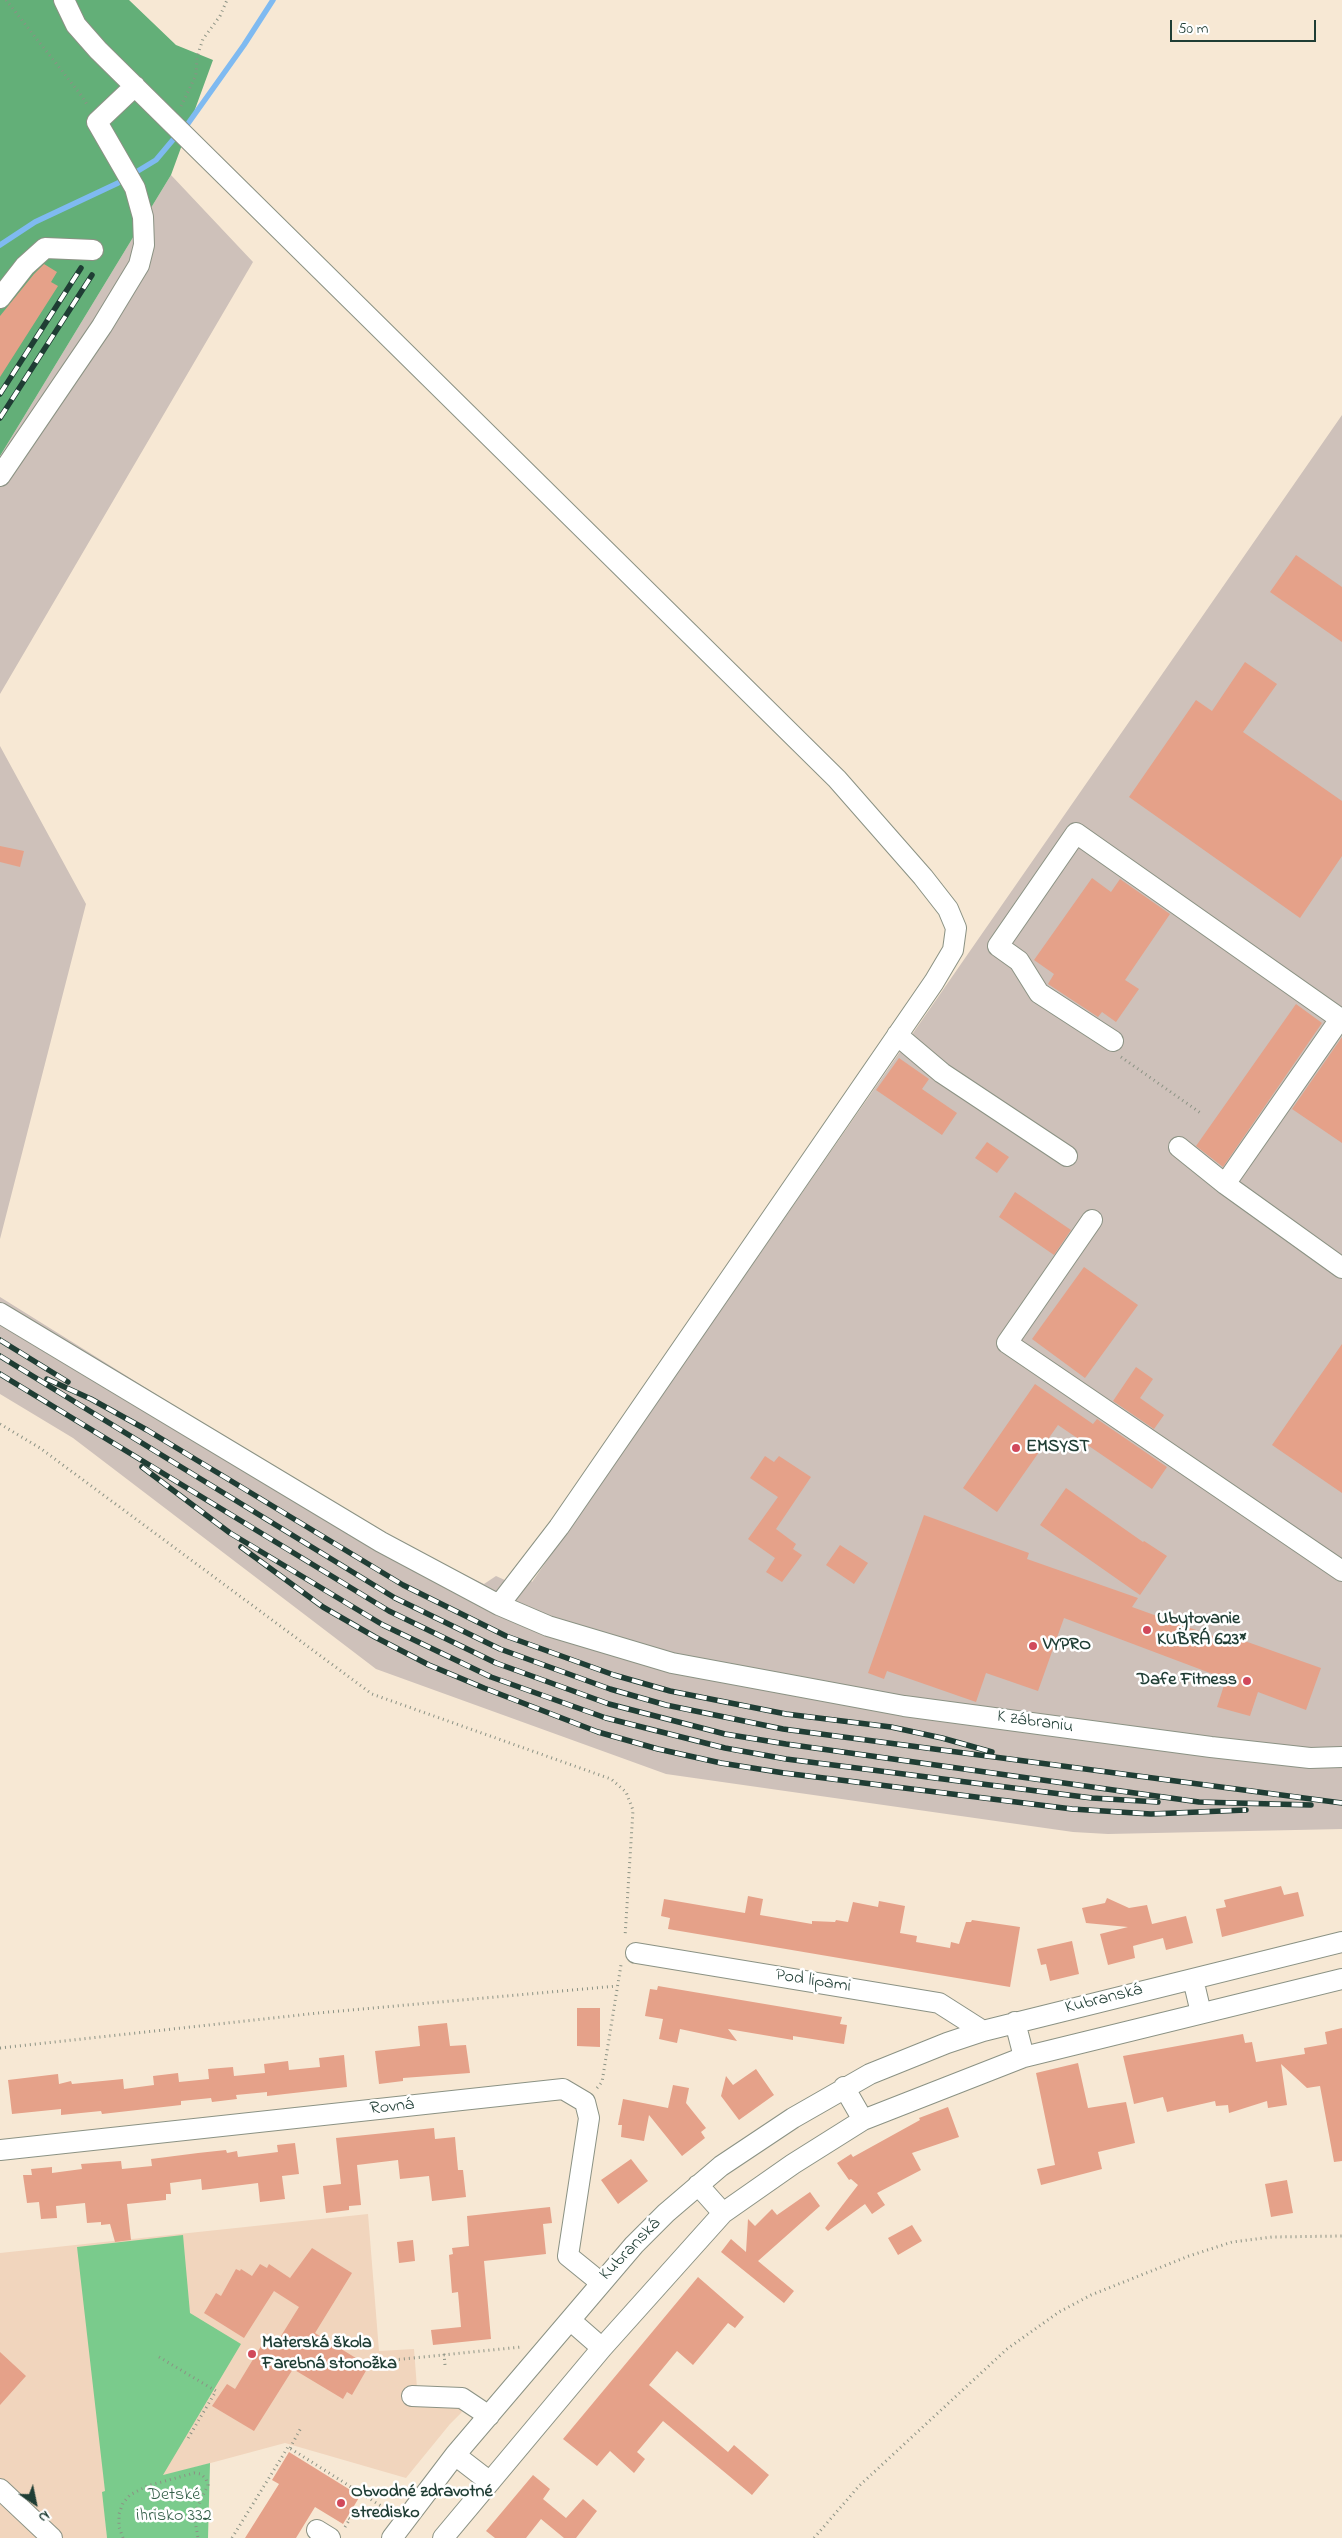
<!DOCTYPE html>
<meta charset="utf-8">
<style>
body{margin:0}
#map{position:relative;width:1342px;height:2538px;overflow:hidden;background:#f7e8d4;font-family:"Indie Flower",sans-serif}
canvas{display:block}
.north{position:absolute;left:10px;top:2478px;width:50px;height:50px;-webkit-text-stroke:4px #fff;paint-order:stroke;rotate:146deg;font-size:14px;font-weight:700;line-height:20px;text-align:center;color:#1f3d34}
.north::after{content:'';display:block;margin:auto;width:18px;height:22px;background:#1f3d34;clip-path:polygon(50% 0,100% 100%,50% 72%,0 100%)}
.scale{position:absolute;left:1170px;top:20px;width:146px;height:22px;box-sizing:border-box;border:2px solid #1f3d34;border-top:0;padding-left:6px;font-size:15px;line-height:18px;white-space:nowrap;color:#1f3d34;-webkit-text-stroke:4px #fff;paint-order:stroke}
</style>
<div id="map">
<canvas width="1342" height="2538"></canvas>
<div class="north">N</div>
<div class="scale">50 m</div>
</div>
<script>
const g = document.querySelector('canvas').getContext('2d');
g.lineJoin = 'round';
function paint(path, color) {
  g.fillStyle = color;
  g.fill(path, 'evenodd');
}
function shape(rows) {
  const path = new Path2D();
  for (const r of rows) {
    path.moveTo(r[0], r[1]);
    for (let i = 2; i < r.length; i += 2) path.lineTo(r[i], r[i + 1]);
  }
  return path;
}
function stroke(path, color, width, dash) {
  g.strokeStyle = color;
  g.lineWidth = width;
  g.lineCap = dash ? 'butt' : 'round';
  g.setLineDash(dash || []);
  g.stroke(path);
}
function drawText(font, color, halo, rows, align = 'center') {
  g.font = font + ' "Indie Flower",sans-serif';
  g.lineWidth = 5;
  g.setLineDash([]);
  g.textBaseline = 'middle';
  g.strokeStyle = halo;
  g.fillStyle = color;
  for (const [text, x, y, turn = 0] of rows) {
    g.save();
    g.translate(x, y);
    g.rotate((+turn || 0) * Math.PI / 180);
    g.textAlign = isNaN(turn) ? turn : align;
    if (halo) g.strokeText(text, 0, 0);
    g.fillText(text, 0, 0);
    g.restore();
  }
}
const built = shape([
 [368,2214,379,2351,414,2349,418,2401,459,2407,462,2412,450,2424,406,2478,285,2443,103,2492,107,2538,0,2538,0,2253]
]);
const industrial = shape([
 [171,175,253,262,0,694,0,456],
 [1342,415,1342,1829,1108,1834,1073,1832,666,1774,376,1669,73,1438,0,1394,0,1297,207,1426,403,1544,484,1584,496,1576,507,1581,529,1578,532,1582],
 [0,746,86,904,0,1239]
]);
const green = shape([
 [183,2235,190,2313,241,2344,163,2475,210,2463,208,2538,107,2538,102,2492,105,2491,77,2247]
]);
const forest = shape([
 [0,0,129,0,176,45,213,60,171,175,0,456]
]);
const stream = shape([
 [187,125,244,45,273,0],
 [0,245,35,222,118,183,156,160,177,135]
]);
const building = shape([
 [44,264,57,272,51,282,58,286,0,377,0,316,34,274],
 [1296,555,1342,587,1342,642,1270,592],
 [1245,662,1277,684,1243,732,1342,801,1342,856,1300,918,1129,797,1196,700,1212,711],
 [0,846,24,851,20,867,0,862],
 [1092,878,1111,892,1120,879,1170,914,1125,980,1139,989,1116,1022,1102,1012,1098,1017,1048,984,1054,974,1034,960],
 [1296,1004,1322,1023,1223,1167,1196,1146],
 [1342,1037,1342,1143,1292,1109],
 [899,1058,929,1079,922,1089,957,1113,942,1135,876,1090],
 [987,1142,1009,1157,997,1173,975,1158],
 [1015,1192,1071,1230,1054,1255,999,1217],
 [1084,1267,1138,1305,1085,1378,1032,1339],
 [1342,1344,1342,1493,1272,1445],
 [1136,1367,1153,1379,1140,1398,1164,1415,1154,1429,1113,1401],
 [1035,1384,1093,1424,1097,1419,1167,1467,1152,1489,1058,1425,997,1512,963,1488],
 [765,1456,774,1462,779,1456,811,1477,776,1529,796,1544,793,1549,802,1555,782,1582,766,1572,775,1558,748,1539,778,1497,750,1478],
 [1066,1488,1143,1542,1144,1541,1167,1556,1140,1595,1040,1525],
 [924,1515,1029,1553,1027,1559,1138,1598,1132,1607,1238,1645,1239,1639,1321,1668,1306,1710,1258,1692,1250,1716,1217,1707,1226,1679,1064,1618,1038,1691,986,1673,976,1702,887,1671,884,1679,868,1673],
 [840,1545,868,1563,854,1584,826,1565],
 [1281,1886,1284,1895,1298,1892,1304,1916,1222,1937,1216,1909,1226,1907,1224,1900],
 [748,1896,763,1899,760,1915,812,1924,812,1921,835,1922,836,1920,848,1922,853,1902,878,1907,879,1901,905,1906,900,1933,917,1936,916,1942,950,1948,951,1942,959,1944,966,1922,971,1922,972,1920,1020,1927,1010,1987,668,1929,670,1918,661,1916,664,1899,745,1913],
 [1107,1898,1129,1908,1147,1905,1152,1924,1186,1916,1193,1943,1166,1950,1163,1938,1133,1946,1135,1958,1108,1965,1100,1934,1128,1927,1086,1923,1082,1908,1105,1903],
 [1072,1941,1079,1974,1050,1981,1046,1964,1041,1965,1037,1949],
 [658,1986,842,2017,840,2024,847,2025,844,2044,793,2036,793,2040,728,2029,737,2041,680,2029,677,2043,659,2039,663,2019,645,2016,650,1989,657,1990],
 [577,2008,600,2008,600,2047,577,2046],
 [447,2023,450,2046,466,2045,470,2073,403,2078,403,2081,379,2084,375,2051,420,2046,418,2026],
 [1342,2028,1342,2161,1334,2162,1320,2086,1307,2088,1281,2064,1287,2105,1268,2108,1267,2101,1229,2113,1228,2105,1216,2106,1215,2101,1167,2112,1163,2097,1134,2104,1123,2056,1243,2034,1245,2043,1252,2042,1256,2062,1305,2054,1304,2048,1327,2044,1325,2032],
 [344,2055,347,2087,267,2096,267,2092,236,2095,237,2099,212,2102,211,2098,181,2101,181,2105,102,2114,101,2111,61,2115,61,2109,12,2114,8,2080,58,2074,59,2084,71,2081,72,2084,123,2079,124,2089,154,2085,153,2076,178,2073,179,2082,209,2079,208,2069,233,2067,234,2076,265,2073,264,2064,288,2061,289,2070,320,2067,319,2058],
 [1078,2063,1088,2108,1126,2102,1135,2143,1098,2152,1102,2169,1041,2185,1037,2169,1055,2165,1036,2073],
 [756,2069,774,2095,739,2120,721,2096,726,2076,733,2085],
 [673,2085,689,2088,686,2103,706,2128,701,2132,705,2138,682,2156,649,2115,644,2141,621,2137,622,2125,618,2125,623,2099,668,2108],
 [948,2107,959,2137,912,2153,921,2170,877,2193,885,2205,872,2214,865,2204,828,2231,825,2228,858,2185,851,2179,849,2180,837,2163,851,2154,853,2157,920,2120,919,2118],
 [434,2128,435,2139,455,2137,458,2170,463,2170,466,2197,432,2201,429,2176,400,2179,398,2160,357,2165,361,2205,349,2206,349,2210,326,2213,323,2186,341,2184,336,2138],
 [295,2143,299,2174,282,2176,285,2199,260,2202,258,2183,202,2190,201,2179,170,2183,171,2194,166,2194,166,2200,127,2204,131,2240,115,2242,110,2224,101,2225,101,2222,87,2223,85,2203,56,2206,57,2218,41,2219,39,2202,27,2203,23,2175,32,2175,31,2169,52,2167,52,2173,82,2169,81,2164,121,2161,122,2169,152,2166,151,2159,198,2153,226,2150,227,2153,237,2151,238,2157,278,2152,277,2145],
 [631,2159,648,2181,618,2204,601,2180],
 [1287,2180,1293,2213,1271,2217,1265,2184],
 [810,2192,820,2206,758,2261,794,2291,784,2303,721,2252,731,2239,746,2252,748,2219,755,2226,772,2209,777,2215],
 [550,2207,552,2223,543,2224,546,2254,484,2261,491,2339,433,2345,431,2330,461,2327,458,2292,452,2293,449,2255,453,2254,452,2248,469,2246,467,2216],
 [912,2225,922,2241,898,2255,888,2238],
 [413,2240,415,2261,399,2263,397,2242],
 [312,2248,352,2273,315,2333,364,2363,362,2366,367,2369,352,2395,347,2392,343,2399,293,2369,254,2431,212,2406,227,2384,235,2389,266,2338,276,2344,299,2307,274,2291,244,2338,204,2313,216,2293,221,2296,236,2269,240,2271,241,2269,252,2276,260,2264,267,2268,269,2264,290,2278],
 [698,2277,744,2317,735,2328,728,2323,693,2365,677,2351,649,2385,728,2452,734,2445,769,2475,752,2495,663,2421,637,2452,645,2459,634,2473,610,2451,597,2466,563,2439],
 [0,2352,26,2376,0,2405],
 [289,2452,360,2496,343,2524,315,2507,296,2538,245,2538,279,2484,272,2480],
 [533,2475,550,2489,543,2499,566,2518,583,2499,597,2511,576,2538,564,2538,541,2519,526,2538,495,2538,486,2531]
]);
const path = shape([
 [6,0,81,95,88,106],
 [181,106,196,75,197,57,203,39,220,16,227,0],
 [1121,1057,1202,1114],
 [0,1424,40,1448,372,1694,611,1779,626,1792,633,1810,625,1937],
 [0,2048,318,2013,617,1986],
 [597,2088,602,2082,621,1965],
 [444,2354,445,2365],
 [159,2357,216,2391,187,2440],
 [374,2362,521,2347],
 [290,2448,302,2426],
 [345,2527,350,2519,347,2517],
 [123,2538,119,2527,119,2514,123,2503,130,2495,147,2486,194,2473,201,2474,206,2479,208,2485,194,2514,198,2538],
 [232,2538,288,2447,389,2511],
 [814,2538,859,2486,1007,2349,1059,2312,1091,2295,1189,2256,1232,2242,1272,2237,1342,2236]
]);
const minor = shape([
 [64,0,76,25,98,50,837,779,923,877,948,909,956,928,953,950,934,982,559,1527,499,1605],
 [0,298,25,266,45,248,93,250],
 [0,476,102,326,139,265,144,245,143,217,135,188,97,122,135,86],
 [897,1035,942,1073,1067,1156],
 [1113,1041,1039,993,1019,961,998,946,1076,833,1342,1020],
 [1179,1147,1225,1184,1342,1268],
 [1225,1184,1340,1019],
 [1092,1220,1007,1343,1342,1571],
 [0,1313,381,1542,499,1605,548,1626,672,1663,904,1706,1211,1747,1310,1758,1342,1757],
 [636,1953,939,2003,983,2031],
 [1193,1979,1201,2013],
 [1015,2022,1024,2057],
 [844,2087,863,2120],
 [0,2150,563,2089,585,2102,589,2118,568,2256,600,2282],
 [698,2185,723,2213],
 [570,2320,602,2348],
 [412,2396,462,2398,489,2416],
 [455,2455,490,2482],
 [0,2489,52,2538],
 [317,2530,330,2538],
 [392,2538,455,2455,634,2245,666,2213,721,2166,793,2118,870,2074,947,2043,983,2031,1342,1942],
 [443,2538,602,2348,723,2213,793,2164,863,2120,1024,2057,1342,1979]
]);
const rail = shape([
 [0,394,81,268],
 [0,418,92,275],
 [0,1340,68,1382],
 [0,1356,395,1598,500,1649,610,1689,666,1705,783,1729,1342,1803],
 [0,1374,389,1611,496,1663,609,1704,725,1734,786,1744,1199,1802,1311,1805],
 [47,1379,91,1399,147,1430,403,1585,506,1636,614,1675,670,1691,786,1714,891,1727,942,1738,992,1752],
 [142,1467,230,1533,383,1625,491,1677,606,1718,725,1748,786,1759,1092,1798,1158,1802],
 [241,1547,323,1607,375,1637,429,1665,484,1688,598,1732,658,1749,721,1763,784,1773,1072,1809,1151,1814,1246,1810]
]);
const markers = [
 [1016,1448,5,"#d1495b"],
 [1147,1630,5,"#d1495b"],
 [1033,1646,5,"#d1495b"],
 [1247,1681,5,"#d1495b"],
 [252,2354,5,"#d1495b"],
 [341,2503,5,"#d1495b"]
];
const poiNames = [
 ["EMSYST",1026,1448],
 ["Ubytovanie",1157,1620],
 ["KUBRÁ 623*",1157,1641],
 ["VYPRO",1043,1646],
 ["Dafe Fitness",1237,1681,"right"],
 ["Materská škola",262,2344],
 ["Farebná stonožka",262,2365],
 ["Obvodné zdravotné",351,2493],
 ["stredisko",351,2514]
];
const streetNames = [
 ["K zábraniu",1035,1723,8],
 ["Pod lipami",813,1982,9],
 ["Kubranská",1104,2000,-14],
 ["Rovná",392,2108,-6],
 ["Kubranská",631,2250,-46]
];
const parkNames = [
 ["Detské",174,2496],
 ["ihrisko 332",174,2517]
];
paint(built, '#f1d5bd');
paint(industrial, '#cec1ba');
paint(green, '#7acb8c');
paint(forest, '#63af78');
stroke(stream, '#7fbaf1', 5.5);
paint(building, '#e5a189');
stroke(minor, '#8b9284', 22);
stroke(path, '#8b9284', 3, [1, 4]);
stroke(minor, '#fff', 20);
stroke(rail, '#1f3d34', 5.5);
stroke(rail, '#fff', 4, [11]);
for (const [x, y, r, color] of markers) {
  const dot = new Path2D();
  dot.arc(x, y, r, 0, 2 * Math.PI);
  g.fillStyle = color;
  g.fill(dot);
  stroke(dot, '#fff', 2);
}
drawText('bold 18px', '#1f3d34', '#fff', poiNames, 'left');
drawText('18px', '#1f3d34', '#fff', streetNames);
drawText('18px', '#36604a', '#fff', parkNames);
</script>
